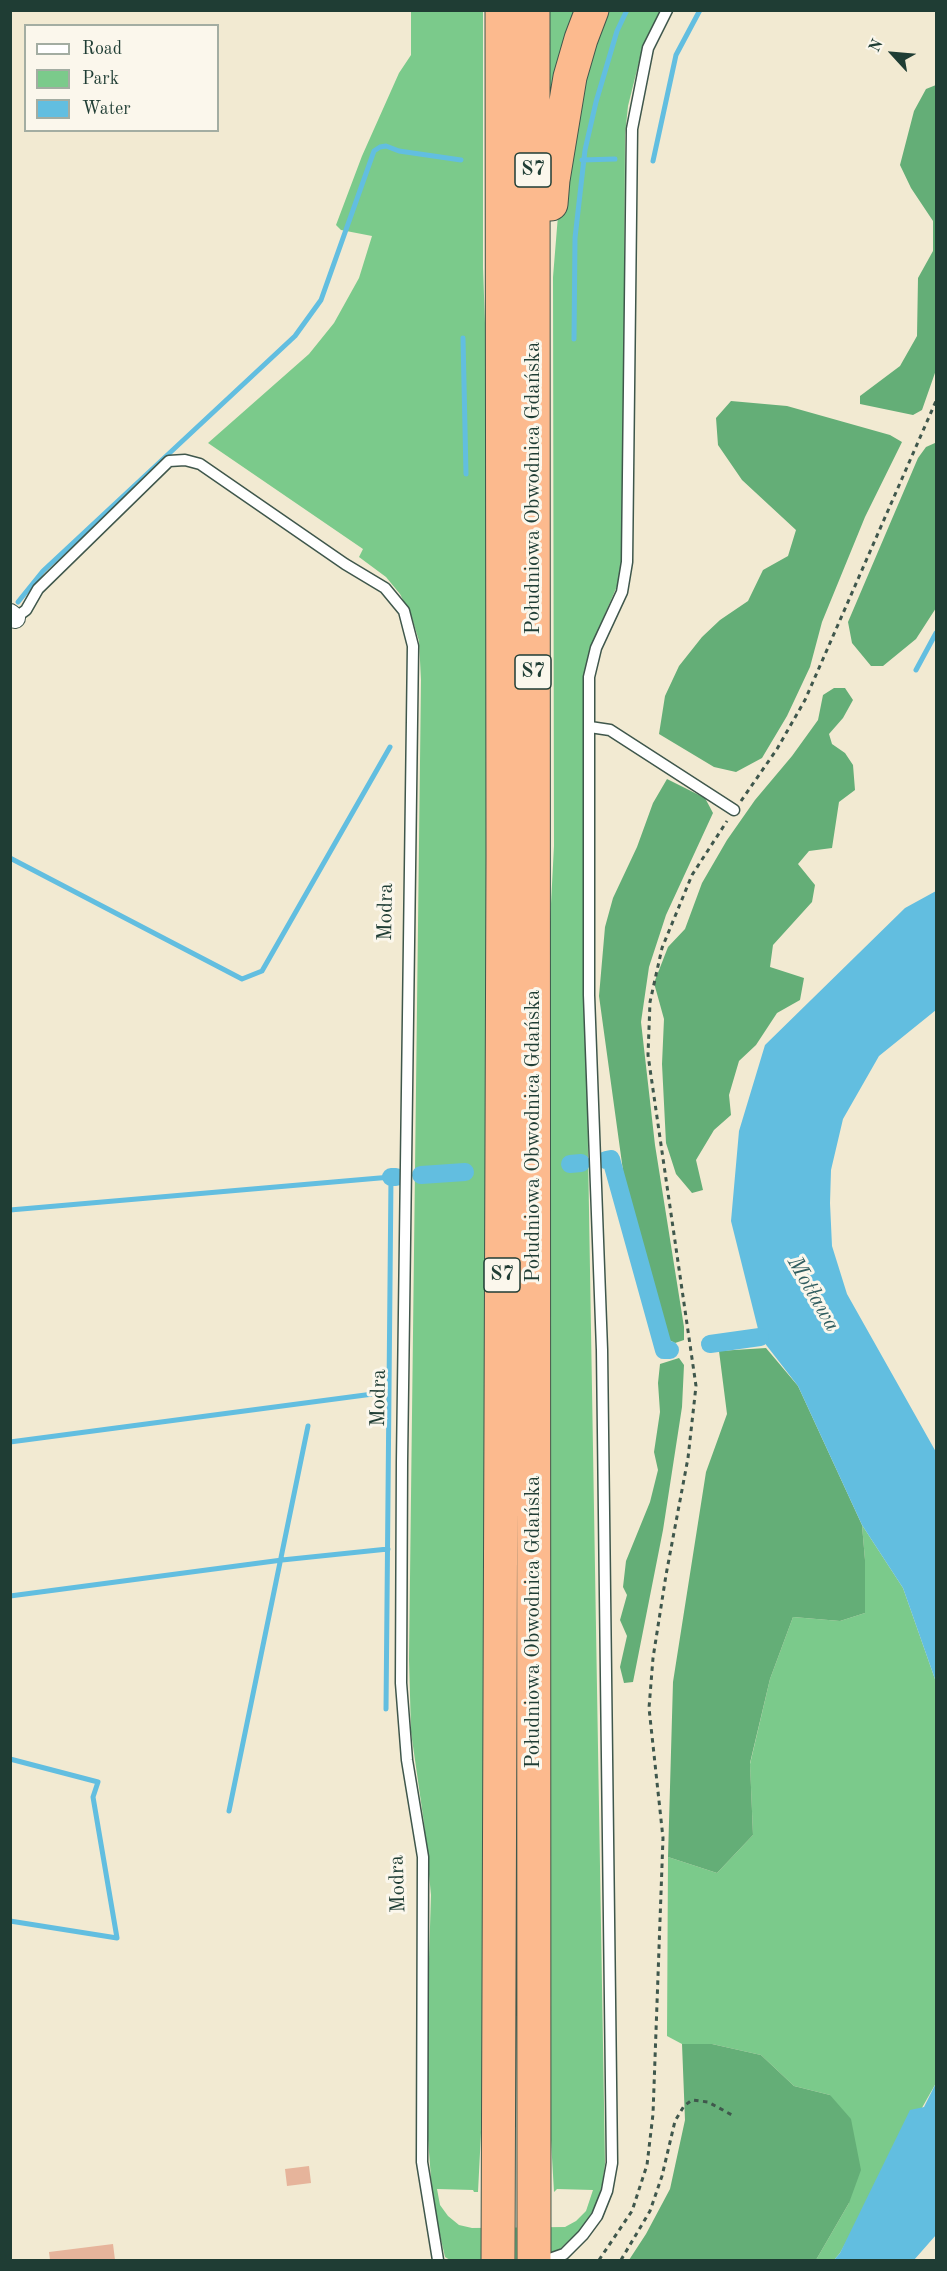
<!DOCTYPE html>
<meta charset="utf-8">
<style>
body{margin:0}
#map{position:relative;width:947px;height:2271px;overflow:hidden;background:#f2ead2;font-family:"Old Standard TT",serif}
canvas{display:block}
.frame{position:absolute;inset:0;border:12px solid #1f3d34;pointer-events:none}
.legend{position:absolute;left:24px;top:24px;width:195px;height:108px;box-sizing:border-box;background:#fbf7ec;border:2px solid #a3ada2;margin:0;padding:8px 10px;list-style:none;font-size:18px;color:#1f3d34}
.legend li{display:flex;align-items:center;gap:12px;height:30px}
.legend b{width:30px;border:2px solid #a3ada2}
.north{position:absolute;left:863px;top:24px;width:60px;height:60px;-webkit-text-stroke:4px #fbf7ec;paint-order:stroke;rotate:296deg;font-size:16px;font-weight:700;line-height:24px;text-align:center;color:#1f3d34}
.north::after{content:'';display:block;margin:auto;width:21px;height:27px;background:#1f3d34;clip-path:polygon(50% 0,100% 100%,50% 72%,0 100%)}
</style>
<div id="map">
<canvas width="947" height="2271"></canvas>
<div class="frame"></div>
<ul class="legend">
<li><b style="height:8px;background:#fff"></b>Road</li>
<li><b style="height:16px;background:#7bca8b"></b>Park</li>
<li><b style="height:16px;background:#62bee0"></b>Water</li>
</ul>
<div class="north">N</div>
</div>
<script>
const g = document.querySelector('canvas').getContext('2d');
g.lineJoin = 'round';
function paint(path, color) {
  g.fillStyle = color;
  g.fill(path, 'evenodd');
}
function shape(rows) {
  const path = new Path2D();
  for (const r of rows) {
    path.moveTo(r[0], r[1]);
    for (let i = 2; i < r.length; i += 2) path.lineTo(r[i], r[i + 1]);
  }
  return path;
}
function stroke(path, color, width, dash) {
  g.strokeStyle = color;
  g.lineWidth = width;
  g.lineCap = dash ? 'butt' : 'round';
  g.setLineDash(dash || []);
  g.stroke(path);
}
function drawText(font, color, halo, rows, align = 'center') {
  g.font = font + ' "Old Standard TT",serif';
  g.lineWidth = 6;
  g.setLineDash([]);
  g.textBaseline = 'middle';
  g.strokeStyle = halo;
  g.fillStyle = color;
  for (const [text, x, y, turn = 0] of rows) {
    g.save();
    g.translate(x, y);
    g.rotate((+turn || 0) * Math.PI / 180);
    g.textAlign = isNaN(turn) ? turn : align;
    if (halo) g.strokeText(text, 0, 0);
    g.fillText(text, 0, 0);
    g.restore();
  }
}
const green = shape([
 [411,11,483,11,483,268,489,434,482,2113,478,2192,474,2192,473,2190,437,2189,440,2205,448,2216,459,2225,472,2228,565,2227,576,2221,586,2211,593,2190,557,2189,554,2192,549,2106,549,942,554,846,553,277,562,166,604,11,660,11,640,58,628,106,625,135,623,551,618,584,591,646,584,680,588,1151,605,2164,602,2185,597,2203,584,2226,560,2249,545,2256,527,2260,450,2260,445,2257,433,2204,427,2126,426,2053,431,1895,424,1823,411,1732,409,1659,421,680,419,641,412,618,400,594,386,577,359,557,363,549,208,443,309,354,334,323,359,278,372,236,341,230,336,225,362,156,399,73,411,55],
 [548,11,581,11,553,98,548,97],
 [862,1525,903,1588,936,1682,936,2083,840,2253,834,2260,816,2260,849,2203,830,2095,794,2086,761,2055,712,2044,682,2044,667,2036,668,1857,717,1873,753,1835,750,1764,770,1679,793,1617,840,1621,865,1613,865,1560]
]);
const forest = shape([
 [936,85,936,370,922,410,913,415,860,404,860,396,900,366,917,336,918,278,933,251,933,221,911,188,900,165,914,111,926,89],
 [731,401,787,406,890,435,902,442,865,517,822,622,810,667,787,716,762,758,736,772,714,767,659,734,665,696,679,666,702,637,720,620,748,601,763,570,788,556,796,530,742,480,718,445,716,418],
 [935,443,936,444,936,608,916,639,883,666,871,666,852,643,848,622,918,458,926,447],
 [834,688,845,688,853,700,843,718,829,734,832,744,845,753,853,765,855,790,839,802,832,848,809,851,798,864,815,885,812,902,773,945,770,967,804,978,800,1000,777,1013,756,1045,739,1061,729,1095,731,1115,714,1130,696,1160,703,1190,692,1193,676,1174,666,1143,662,1064,664,1019,654,983,668,947,685,929,702,883,727,840,755,800,792,756,818,720,823,695],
 [667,779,705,798,713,813,666,915,649,967,641,1022,655,1145,684,1327,684,1340,675,1343,665,1338,661,1327,624,1178,599,996,605,927,613,898,637,847,653,803],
 [766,1348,798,1386,862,1525,865,1560,865,1613,840,1621,793,1617,770,1679,750,1763,753,1835,717,1873,668,1857,673,1682,706,1472,727,1414,719,1351],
 [679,1358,684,1365,682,1407,663,1530,633,1682,624,1683,620,1667,627,1636,620,1620,627,1595,623,1587,626,1561,650,1502,658,1470,654,1452,660,1412,658,1383,660,1364],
 [682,2044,712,2044,761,2055,794,2086,830,2095,851,2119,861,2170,849,2203,816,2260,629,2260,646,2234,670,2189,685,2120]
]);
const water = shape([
 [936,891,936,1010,879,1056,843,1119,831,1170,830,1203,832,1246,847,1294,936,1452,936,1682,903,1588,862,1525,798,1386,760,1337,731,1221,739,1131,765,1045,905,908],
 [936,2083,936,2235,914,2260,834,2260,840,2253,910,2110,924,2107]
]);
const stream = shape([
 [582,160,615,159],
 [653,161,676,55,700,10],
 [463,338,466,474],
 [574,339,575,238,585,150,596,102,617,31,627,10],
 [18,602,43,571,295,336,321,300,374,151,380,147,386,146,399,151,461,160],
 [916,670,936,633],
 [10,858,242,979,262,971,390,747],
 [10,1210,391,1177,386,1709],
 [10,1442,388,1392],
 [10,1596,282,1560,388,1549],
 [10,1759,98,1782,93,1797,117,1938,10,1921],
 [229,1811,308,1426]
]);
const canal = shape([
 [606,1160,611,1159,664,1350,670,1350],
 [570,1164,581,1163],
 [421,1175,465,1172],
 [391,1177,396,1177],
 [710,1344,760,1337]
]);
const building = shape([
 [309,2166,311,2183,287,2186,285,2169],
 [113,2244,115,2260,50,2260,49,2252]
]);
const path = shape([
 [741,801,777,749,805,700,936,401],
 [599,2260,632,2211,647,2165,653,2114,663,1838,649,1708,653,1658,666,1575,688,1458,696,1386,648,1055,650,1002,662,948,692,875,727,821],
 [621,2260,650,2211,662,2176,675,2121,684,2106,692,2100,708,2102,732,2115]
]);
const lane = shape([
 [15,618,26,610,38,589,169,461,185,460,200,464,345,564,385,588,404,611,413,646,402,1461,401,1683,407,1760,423,1857,422,2162,438,2260],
 [590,727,610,730,734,810],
 [547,2260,564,2254,583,2235,597,2216,607,2191,612,2163,602,1350,589,995,589,677,596,648,622,592,627,562,632,129,648,48,667,10]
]);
const street = shape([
 [10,614,15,618]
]);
const highway = shape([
 [533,10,534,2260],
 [551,204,553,180,570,77,581,39,592,10],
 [498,2260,503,855,502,10]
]);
const shields = [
 [533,170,36],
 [533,672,36],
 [502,1275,36]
];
const shieldNames = [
 ["S7",533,170],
 ["S7",533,672],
 ["S7",502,1275]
];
const streetNames = [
 ["Południowa Obwodnica Gdańska",533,488,-90],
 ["Modra",386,912,-89],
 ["Południowa Obwodnica Gdańska",533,1136,-90],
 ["Modra",379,1398,-89],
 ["Południowa Obwodnica Gdańska",533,1622,-90],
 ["Modra",398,1884,-92]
];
const waterNames = [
 ["Motława",813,1294,60]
];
paint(green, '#7bca8b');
paint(forest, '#64ae77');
paint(water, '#62bee0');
stroke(stream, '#62bee0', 5);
stroke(canal, '#62bee0', 18);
paint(building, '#e6b49b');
stroke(lane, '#3f574c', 13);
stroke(street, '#3f574c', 22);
stroke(highway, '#3f574c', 35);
stroke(path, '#3f574c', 3, [4.5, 4.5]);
stroke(lane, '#fff', 10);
stroke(street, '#fff', 20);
stroke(highway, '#fcba8e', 33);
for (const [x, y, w] of shields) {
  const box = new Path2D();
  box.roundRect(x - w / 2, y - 17, w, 34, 4.5);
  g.fillStyle = '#fbf7ec';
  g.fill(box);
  stroke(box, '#1f3d34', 1.5);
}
drawText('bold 20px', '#1f3d34', null, shieldNames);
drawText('21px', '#1f3d34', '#fbf7ec', streetNames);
drawText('italic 22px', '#305d5f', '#fbf7ec', waterNames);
</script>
